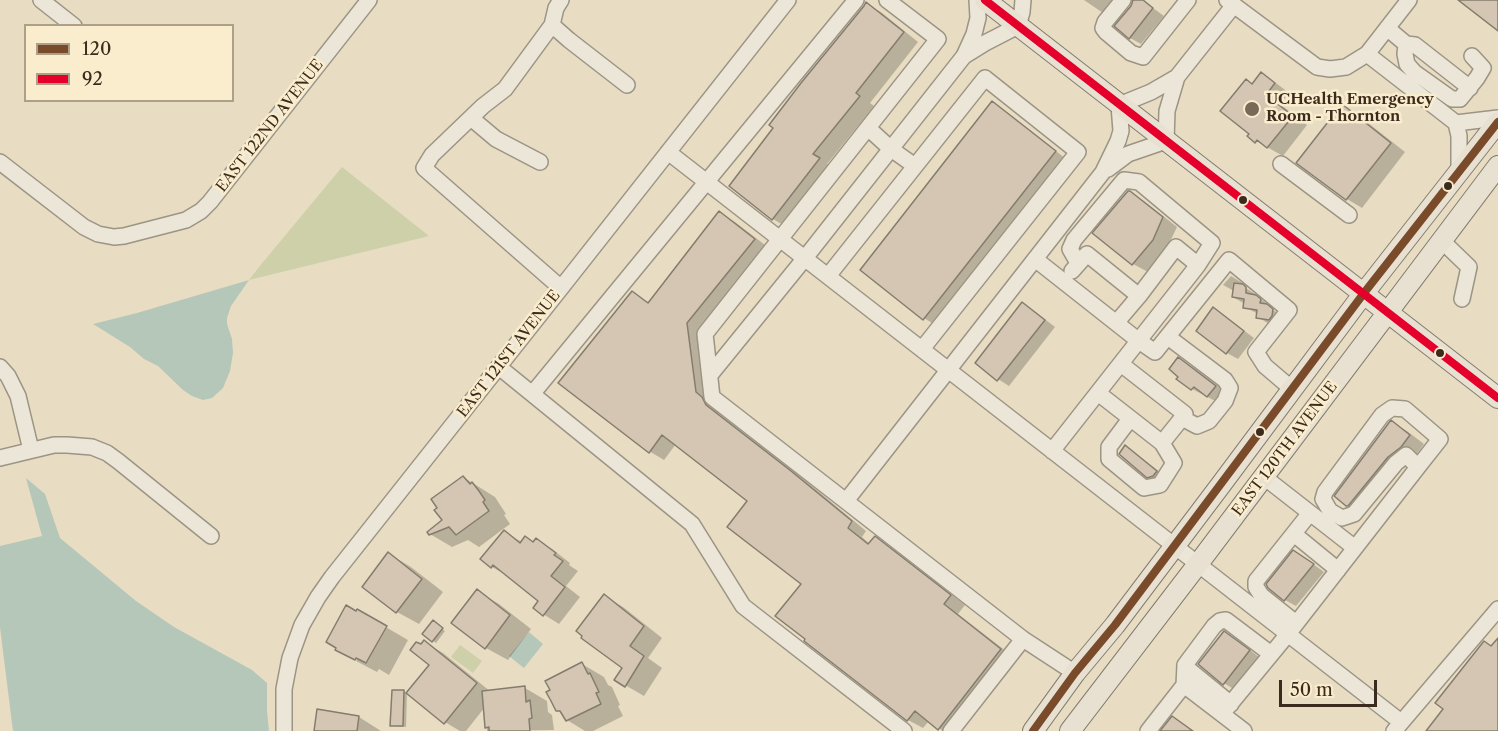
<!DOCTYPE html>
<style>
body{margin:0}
#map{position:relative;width:1498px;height:731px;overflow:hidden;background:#e8ddc3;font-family:"Libre Caslon Text",serif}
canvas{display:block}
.legend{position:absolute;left:24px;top:24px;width:210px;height:78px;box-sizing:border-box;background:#faedce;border:2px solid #ae9f88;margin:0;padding:8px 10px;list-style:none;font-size:18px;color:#3b2b1e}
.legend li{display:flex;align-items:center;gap:12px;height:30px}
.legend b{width:30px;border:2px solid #ae9f88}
.scale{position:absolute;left:1279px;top:680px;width:98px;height:27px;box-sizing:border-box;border:3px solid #3b2b1e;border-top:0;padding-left:8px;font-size:18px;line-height:21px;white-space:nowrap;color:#3b2b1e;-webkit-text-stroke:4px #faedce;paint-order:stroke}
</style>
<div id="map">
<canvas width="1498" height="731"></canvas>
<ul class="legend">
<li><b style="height:8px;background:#7a4b2a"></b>120</li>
<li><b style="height:8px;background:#e4002b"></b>92</li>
</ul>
<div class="scale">50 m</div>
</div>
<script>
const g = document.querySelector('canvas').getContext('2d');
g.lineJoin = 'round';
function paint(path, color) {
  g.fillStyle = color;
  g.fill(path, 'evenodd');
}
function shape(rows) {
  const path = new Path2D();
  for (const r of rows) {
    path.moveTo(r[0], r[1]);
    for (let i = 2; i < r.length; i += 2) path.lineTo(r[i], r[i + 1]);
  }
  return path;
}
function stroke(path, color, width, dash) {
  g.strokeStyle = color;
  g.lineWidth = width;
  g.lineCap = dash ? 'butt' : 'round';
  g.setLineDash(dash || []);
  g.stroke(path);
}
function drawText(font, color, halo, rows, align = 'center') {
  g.font = font + ' "Libre Caslon Text",serif';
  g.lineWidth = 5;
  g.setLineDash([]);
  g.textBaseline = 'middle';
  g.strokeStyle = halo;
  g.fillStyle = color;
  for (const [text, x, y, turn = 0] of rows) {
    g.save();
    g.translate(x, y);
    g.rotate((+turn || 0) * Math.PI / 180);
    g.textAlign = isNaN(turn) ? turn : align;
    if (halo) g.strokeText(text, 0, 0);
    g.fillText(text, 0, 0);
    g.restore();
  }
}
const green = shape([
 [342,167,429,236,249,280,259,267],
 [460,645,482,661,473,673,451,657]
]);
const water = shape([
 [249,280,231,306,227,318,227,324,232,339,233,353,230,371,223,388,212,398,203,400,192,396,183,390,158,366,144,359,130,347,93,324,137,313],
 [26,478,45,494,60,538,136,601,174,627,252,670,267,683,267,711,269,731,13,731,0,627,0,546,42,536],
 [529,632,543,644,524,668,509,656]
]);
const shadow = shape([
 [1084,0,1111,0,1116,4,1106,15],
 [1133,0,1142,0,1164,16,1141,44,1130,38,1116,26,1132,7],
 [866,4,881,12,918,42,870,103,874,106,827,164,834,168,788,228,773,219],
 [1261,74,1276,83,1289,93,1280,104,1307,125,1283,156,1256,141,1249,136],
 [993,103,1004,110,1066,159,935,325,924,318],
 [1343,106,1358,115,1405,152,1362,208,1347,199],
 [1129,192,1144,201,1177,227,1167,248,1148,272,1133,264],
 [720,213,735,222,769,248,701,332,717,408,721,415,806,481,866,531,862,537,870,544,875,538,890,547,965,605,958,614,1015,658,959,731,943,731,929,721,923,728,908,720,803,584,749,501,676,444,664,460,649,451,632,293,650,303],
 [1231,276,1244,284,1244,287,1257,295,1257,297,1267,303,1272,307,1271,309,1278,313,1269,324,1258,317,1258,314,1245,307,1245,304,1233,297,1234,291,1223,285],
 [1022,304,1033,310,1055,327,1009,386,998,379],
 [1215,311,1227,318,1254,338,1238,359,1227,353],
 [1179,359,1194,368,1230,395,1223,405,1192,389,1179,378],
 [1391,422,1407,431,1424,444,1416,455,1404,465,1362,514,1347,505],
 [1125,447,1136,454,1168,478,1159,483,1148,476],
 [463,477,495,497,506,514,504,515,510,524,479,547,468,540,452,547,430,534,444,521],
 [504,532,522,542,534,543,536,540,552,549,570,563,569,565,578,571,566,586,580,597,559,624,543,614,540,601,508,576,492,567,483,559],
 [389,554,411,567,443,592,419,624,397,612],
 [1305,558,1324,572,1296,606,1285,600,1270,587],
 [477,591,499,604,531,629,508,660,486,648],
 [604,596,623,607,662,638,648,658,662,668,644,696,625,685,624,668],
 [358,611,408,640,389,675,379,669,377,672,356,661,361,652,357,613],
 [436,624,445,631,436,643,424,634],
 [1224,633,1236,639,1260,658,1235,690,1224,683],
 [424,642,443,653,491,692,525,688,547,701,548,712,552,715,554,730,487,731,485,707,466,731,460,731,445,722,431,665,421,646],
 [582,664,604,677,608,685,612,687,620,705,618,706,623,716,593,731,585,731,567,720,564,713,557,710],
 [404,691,407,693,406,727,395,726,392,725],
 [318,711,359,717,381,731,315,731]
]);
const building = shape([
 [1133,0,1143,0,1153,8,1129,39,1114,26,1131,6,1133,0],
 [1458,0,1498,0,1498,31,1458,0],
 [866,2,904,32,856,93,860,96,813,154,820,158,772,220,729,186,773,128,769,125,801,83,864,6,866,2],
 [1261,72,1275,83,1266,95,1293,116,1267,148,1257,140,1255,143,1247,136,1249,134,1220,111,1246,79,1252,84,1261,72],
 [992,101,1056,151,923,320,860,270,992,101],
 [1342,104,1391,143,1346,200,1296,163,1342,104],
 [1128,191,1130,191,1163,217,1153,240,1132,265,1092,233,1128,191],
 [719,211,755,239,687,323,696,392,702,397,706,405,791,471,852,521,848,528,868,544,875,536,951,595,944,604,1001,649,938,730,915,711,907,721,804,641,805,639,775,616,801,584,727,527,747,501,662,435,649,453,558,383,632,291,648,303,719,211],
 [1234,283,1243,284,1246,287,1246,293,1256,295,1261,299,1260,303,1267,304,1273,309,1272,316,1269,320,1256,318,1257,310,1243,308,1244,299,1232,297,1234,283],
 [1022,302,1045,320,997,381,975,363,1022,302],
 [1213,307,1244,331,1226,354,1196,331,1213,307],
 [1178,357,1216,386,1207,397,1194,387,1191,390,1176,379,1178,377,1169,369,1178,357],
 [1391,420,1410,435,1401,447,1388,457,1348,506,1346,506,1334,496,1391,420],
 [1125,445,1157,471,1153,476,1147,478,1119,454,1125,445],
 [463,476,470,484,472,482,479,491,485,500,483,502,489,511,456,535,449,527,429,535,427,532,442,520,434,510,437,508,431,499,463,476],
 [504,530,520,543,525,536,533,542,536,538,556,553,554,555,563,561,551,576,565,587,543,616,533,608,538,601,493,565,491,568,480,559,504,530],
 [1293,550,1314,564,1284,601,1268,588,1266,584,1293,550],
 [388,552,422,579,396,613,362,587,388,552],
 [477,589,510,615,485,649,451,623,477,589],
 [604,594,644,626,630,646,644,656,625,687,614,680,622,668,581,638,582,636,576,631,604,594],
 [346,605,356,611,357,609,387,626,366,663,356,658,355,660,335,650,336,648,326,642,346,605],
 [433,620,443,628,432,642,422,634,433,620],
 [1224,631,1250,650,1223,685,1198,664,1224,631],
 [1498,638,1498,731,1426,731,1443,709,1435,703,1484,641,1491,646,1498,638],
 [424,640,477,683,444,724,406,693,429,665,410,650,416,642,421,644,424,640],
 [582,662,588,674,590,673,599,692,596,693,601,704,566,721,560,711,556,711,551,701,546,692,550,690,545,681,582,662],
 [525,686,526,702,530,700,532,718,529,719,530,731,489,731,489,727,485,728,482,691,525,686],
 [392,690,404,690,403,726,390,726,392,690],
 [317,709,359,716,357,731,314,731,317,709],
 [1172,716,1193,731,1160,731,1172,716]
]);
const minor = shape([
 [41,0,74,26],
 [887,0,938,39,705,334,712,397,1023,639,1075,673],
 [1123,0,1105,22,1103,28,1106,32,1131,53,1143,57,1188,0],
 [1227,0,1317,67,1330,69,1346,67,1367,54,1409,0],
 [552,25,556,8,561,0],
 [1387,28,1406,44,1405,54,1407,64,1414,72,1452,99,1460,99,1477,78,1483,68,1472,56],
 [1406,44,1415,45,1470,88],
 [1367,54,1456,123,1459,136,1459,172],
 [964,56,985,43,1018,26,1022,12,1023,0],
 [471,118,496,139,540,162],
 [1456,123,1498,118],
 [868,128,891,149,915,166],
 [668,152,1401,722],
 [0,162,84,227,98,234,114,237,124,236,186,220,201,211,210,202,369,0],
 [1281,164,1349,215],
 [1108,169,1128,154,1166,141,1167,111,1177,77],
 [1441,240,1469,267,1462,299],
 [1035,259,1139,341,1155,352,1229,260,1289,310,1256,352,1265,366,1292,389],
 [1072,271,1087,254,1139,296,1176,247,1198,265],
 [828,276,985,78,1078,152,922,349],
 [561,288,424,168,432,155,483,106,505,89,552,25,569,40,627,85],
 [1116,323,1139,296],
 [1168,337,1225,380,1230,388,1225,401,1209,421,1197,426,1182,418],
 [0,367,8,376,18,396,31,450],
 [499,367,692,524,743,606,904,731],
 [710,375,805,258,964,56,974,34,978,18,977,0],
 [533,393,856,0],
 [1098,393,1162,443,1182,418,1185,414,1121,364],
 [1130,419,1109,447,1109,459,1144,488,1160,485,1174,463,1162,443],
 [1052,451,1198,265,1212,243,1139,182,1124,180,1074,240,1070,249,1078,263],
 [0,458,54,445,67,445,92,447,107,453,118,461,211,536],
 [1264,477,1355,548],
 [846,501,1103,172,1118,141,1121,131,1119,105,1151,92,1177,77,1234,5],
 [1294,534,1338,570],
 [1296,623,1261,595,1256,587,1256,581,1310,513],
 [1184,685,1244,731],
 [1231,704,1187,668,1185,665,1214,626,1220,621,1226,620,1271,654],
 [1222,714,1288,634,1418,467,1440,439,1405,409,1392,408,1382,415,1325,492,1323,499,1330,511,1342,518,1354,514,1396,463,1406,455,1418,467],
 [284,731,284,689,290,658,302,625,318,597,332,577,561,288,788,0],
 [951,731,1023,639],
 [1148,731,1184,685,1185,665],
 [1394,731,1498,609]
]);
const major = shape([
 [985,0,1498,398],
 [1033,731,1075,673,1115,625,1220,486,1364,293,1498,122],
 [1070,731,1198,564,1498,166]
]);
const bus1 = shape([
 [1033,731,1075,673,1115,625,1364,293,1498,122]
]);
const bus2 = shape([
 [985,0,1498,398]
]);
const markers = [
 [1252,109,8,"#786958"],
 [1448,186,5,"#3b2b1e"],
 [1243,200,5,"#3b2b1e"],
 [1440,353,5,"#3b2b1e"],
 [1260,432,5,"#3b2b1e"]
];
const poiNames = [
 ["UCHealth Emergency",1266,100],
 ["Room - Thornton",1266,117]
];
const streetNames = [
 ["EAST 122ND AVENUE",270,126,-52],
 ["EAST 121ST AVENUE",509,354,-52],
 ["EAST 120TH AVENUE",1285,449,-53]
];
paint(green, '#cdd0a8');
paint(water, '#b4c7b8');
paint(shadow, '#0003');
paint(building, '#d5c6b3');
stroke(building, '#847c6d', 1.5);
stroke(minor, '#9c9484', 18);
stroke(major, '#847c6d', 22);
stroke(minor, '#ebe6d8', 15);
stroke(major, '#e8e1d2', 20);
stroke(bus1, '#7a4b2a', 8);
stroke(bus2, '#e4002b', 8);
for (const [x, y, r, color] of markers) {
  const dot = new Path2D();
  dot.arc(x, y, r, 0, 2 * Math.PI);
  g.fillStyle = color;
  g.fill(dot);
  stroke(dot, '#faedce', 2);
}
drawText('bold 15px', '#3b2b1e', '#faedce', poiNames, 'left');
drawText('15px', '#3b2b1e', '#faedce', streetNames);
</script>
